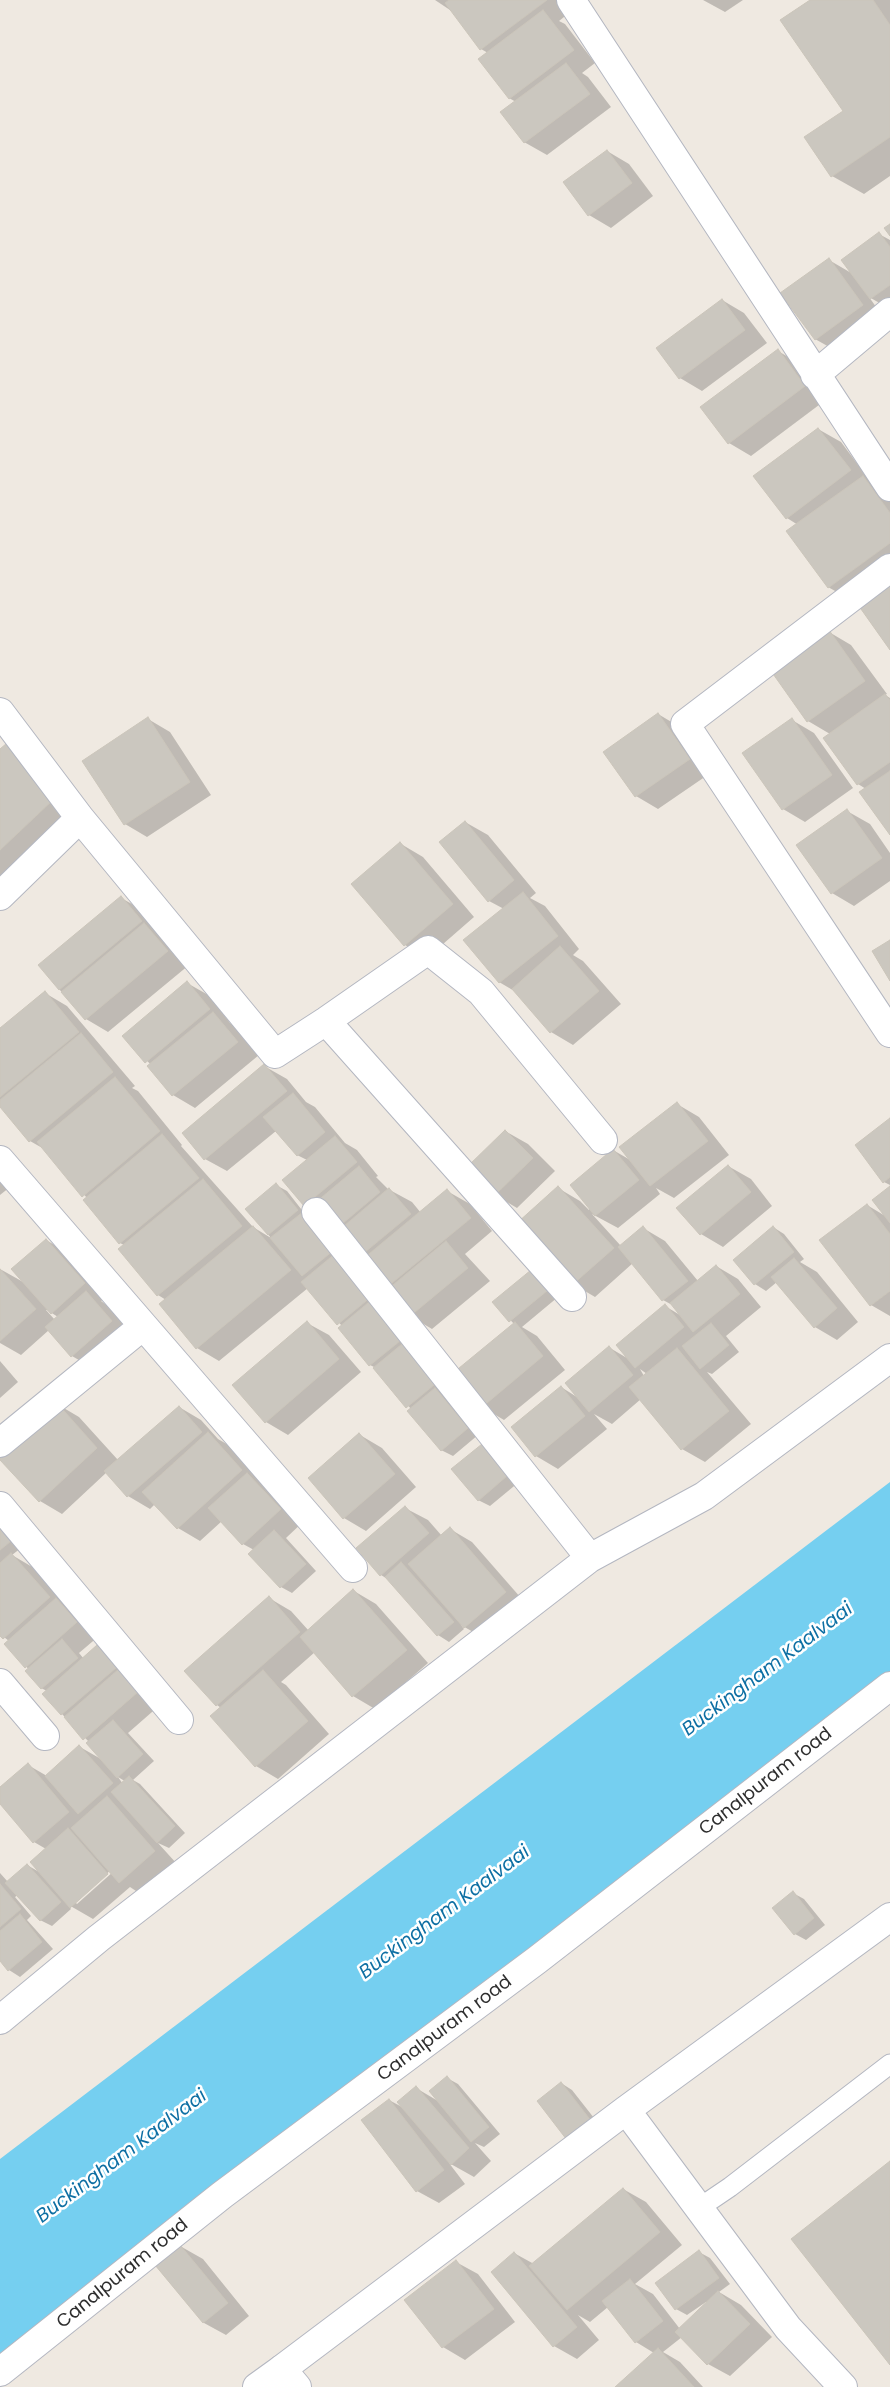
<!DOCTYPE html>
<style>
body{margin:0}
canvas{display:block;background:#efe9e1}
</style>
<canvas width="890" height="2387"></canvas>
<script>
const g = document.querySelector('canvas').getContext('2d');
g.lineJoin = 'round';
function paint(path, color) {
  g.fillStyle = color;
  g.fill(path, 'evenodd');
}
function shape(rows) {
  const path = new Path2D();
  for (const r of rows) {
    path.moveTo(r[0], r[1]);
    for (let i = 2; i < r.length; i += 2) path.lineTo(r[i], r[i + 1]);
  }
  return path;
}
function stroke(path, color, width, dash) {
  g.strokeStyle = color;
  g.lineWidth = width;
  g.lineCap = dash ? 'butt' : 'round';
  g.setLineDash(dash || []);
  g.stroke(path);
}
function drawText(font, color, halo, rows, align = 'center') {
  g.font = font + ' Poppins,sans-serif';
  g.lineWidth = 5;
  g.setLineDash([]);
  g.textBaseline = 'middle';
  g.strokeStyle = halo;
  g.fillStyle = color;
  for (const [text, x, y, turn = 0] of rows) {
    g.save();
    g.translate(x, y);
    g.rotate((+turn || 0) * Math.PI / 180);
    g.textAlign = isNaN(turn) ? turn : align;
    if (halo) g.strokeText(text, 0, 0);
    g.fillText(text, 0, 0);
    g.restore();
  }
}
const water = shape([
 [890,1482,890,1682,0,2365,0,2159]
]);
const shadow = shape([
 [435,0,560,0,569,13,559,21,565,24,595,63,582,73,588,77,611,107,547,155,524,142,516,102,509,98,488,53,481,49,453,12],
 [703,0,743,0,725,12],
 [812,0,890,0,890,176,864,194,832,176,844,111],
 [607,151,629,164,653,196,611,228,589,215],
 [879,234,890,240,890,309,869,297,884,318,838,352,815,339,829,260,853,274],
 [722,300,744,313,767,343,702,391,680,378,657,349],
 [778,351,800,364,827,399,751,456,729,443],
 [818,429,841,442,871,482,890,497,890,572,851,600,828,587,798,525,787,518,755,476],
 [829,632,851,645,887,694,885,695,890,698,890,833,866,789,858,784,830,734,808,721],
 [658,714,680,727,712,772,658,809,636,796],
 [148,719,170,732,211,795,147,837,125,824],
 [792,720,814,733,853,788,805,822,783,809],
 [0,751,87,816,0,890],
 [847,811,870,824,890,853,890,881,854,906,832,893],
 [465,822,488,835,536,893,530,898,545,906,579,949,573,955,583,961,621,1004,573,1045,551,1032,516,992,499,982,504,909,489,901],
 [401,844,423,857,474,917,427,958,405,945],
 [121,898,143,910,189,965,108,1032,86,1019,59,989],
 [187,983,210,996,230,1023,235,1026,259,1055,195,1108,173,1095,151,1065,124,1036],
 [45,993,67,1006,135,1086,132,1088,138,1091,182,1145,181,1146,253,1227,271,1238,247,1209,276,1185,287,1191,478,1435,453,1456,441,1450,411,1409,376,1368,370,1365,342,1326,308,1288,219,1361,197,1348,166,1300,158,1295,120,1249,124,1245,120,1243,87,1198,44,1149,30,1141,0,1105,0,1030],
 [264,1066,287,1079,306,1102,315,1107,345,1143,357,1150,378,1176,376,1177,388,1189,412,1202,421,1213,447,1191,470,1204,492,1231,465,1254,490,1281,432,1329,410,1316,305,1205,307,1160,297,1155,276,1131,227,1171,205,1159],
 [677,1104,699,1117,729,1155,674,1198,656,1188,660,1194,618,1228,592,1214,621,1246,643,1228,665,1241,698,1281,716,1266,738,1279,761,1307,726,1336,739,1352,712,1374,707,1372,751,1424,705,1462,682,1449,641,1399,612,1424,594,1414,607,1429,558,1469,536,1456,513,1427,561,1387,577,1397,610,1348,627,1358,665,1306,680,1315,674,1306,663,1300,633,1263,595,1297,573,1284,558,1188,580,1201,589,1210,613,1150,632,1161],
 [640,1369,647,1374,644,1376],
 [890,1120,890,1185,884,1182],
 [505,1131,528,1144,555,1171,517,1208,495,1195],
 [728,1166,751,1179,772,1206,723,1247,701,1234],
 [0,1176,10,1187,0,1195],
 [890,1188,890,1316,871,1305,821,1240,867,1205,887,1217],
 [773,1227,784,1234,804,1259,800,1262,817,1272,858,1322,837,1340,815,1327,777,1282,766,1291,755,1284,735,1260],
 [46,1240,68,1253,107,1297,101,1301,108,1306,134,1335,94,1369,72,1356,49,1330,21,1355,0,1343,0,1269,25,1283],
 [46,1310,47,1310,58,1317,55,1320],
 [531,1271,558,1297,522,1327,537,1336,565,1370,504,1420,482,1407,514,1324,494,1302],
 [307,1323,329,1335,361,1372,288,1435,266,1422,234,1385],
 [0,1361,18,1382,0,1398],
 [57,1404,79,1417,118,1460,179,1407,201,1420,218,1439,230,1446,303,1522,286,1538,316,1571,292,1593,281,1587,254,1550,243,1544,222,1521,200,1541,178,1528,155,1504,150,1509,128,1496,107,1472,62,1514,40,1501,0,1458],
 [360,1435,382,1448,416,1487,366,1531,344,1518],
 [482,1445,493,1452,519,1482,490,1506,478,1500],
 [405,1508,428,1520,442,1536,450,1529,472,1542,528,1606,487,1640,461,1625,464,1629,449,1642,438,1635,389,1580,381,1575,358,1548],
 [0,1518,21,1548,12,1555,34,1568,99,1636,79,1653,84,1659,98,1647,120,1660,160,1705,128,1733,154,1761,133,1780,140,1784,185,1833,169,1848,158,1843,177,1864,142,1895,130,1887,93,1919,67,1904,71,1909,52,1926,40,1920,18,1895,15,1897,31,1916,27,1920,53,1949,20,1977,9,1970,0,1959,0,1873,8,1882,27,1865,41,1873,46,1849,34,1842,0,1802,0,1789,28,1765,47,1776,80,1747,101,1759,89,1742,62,1714,47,1691,41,1688,9,1641,0,1634],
 [118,1777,123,1780,125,1781,123,1784],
 [112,1869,114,1871,77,1904,75,1902],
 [354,1591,376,1604,428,1663,375,1709,353,1696,315,1652,281,1682,286,1685,329,1734,278,1779,256,1766,212,1716,221,1708,217,1705,269,1598,291,1611,309,1631],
 [793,1893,804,1899,825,1925,806,1940,795,1934],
 [447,2078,458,2084,500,2134,484,2147,475,2143,491,2161,474,2177,449,2163,465,2184,439,2203,417,2191,389,2100,402,2107,416,2088,438,2101],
 [561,2083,572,2090,605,2132,539,2101],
 [623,2189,646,2202,682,2245,635,2284,653,2294,680,2329,707,2303,706,2302,687,2315,676,2309,699,2252,710,2258,730,2284,719,2292,741,2305,772,2337,730,2376,708,2364,682,2337,663,2352,680,2362,703,2387,616,2387,654,2353,636,2342,608,2307,590,2322,578,2315,599,2340,577,2359,554,2346,492,2272,514,2253,534,2264],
 [180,2246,203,2259,249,2316,226,2335,204,2323,156,2266],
 [456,2262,478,2274,515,2322,465,2360,443,2347,406,2300]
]);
const building = shape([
 [449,0,547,0,480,50,445,3,449,0],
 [810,0,873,0,890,25,890,137,831,177,804,137,843,111,780,20,810,0],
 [543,10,574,50,509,99,478,59,543,10],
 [566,63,590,94,524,143,500,112,566,63],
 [607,150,632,183,588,216,563,182,607,150],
 [890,224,890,236,884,228,890,224],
 [879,232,890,247,890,285,870,299,841,260,879,232],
 [829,258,863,305,815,340,780,293,829,258],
 [722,299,745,330,679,379,656,348,722,299],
 [778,349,805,386,728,444,700,407,778,349],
 [818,428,851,470,786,519,753,476,818,428],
 [863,476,890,513,890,543,828,588,786,531,863,476],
 [890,578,890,650,856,602,890,578],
 [829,630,865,681,807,722,771,671,829,630],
 [885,694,890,700,890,762,857,785,823,738,885,694],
 [658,713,690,759,635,797,603,752,658,713],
 [148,717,190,782,124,825,82,761,148,717],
 [792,718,832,775,782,810,742,753,792,718],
 [7,743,56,797,0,850,0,749,7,743],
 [890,771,890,835,859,792,890,771],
 [847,809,882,858,831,894,796,845,847,809],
 [465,821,514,880,488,902,439,842,465,821],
 [400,842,453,904,404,946,351,884,400,842],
 [523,892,558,936,499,983,463,940,523,892],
 [121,896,142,921,59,990,38,965,121,896],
 [144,923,168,951,85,1020,61,992,144,923],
 [890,940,890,981,872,951,890,940],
 [560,946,599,991,550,1033,512,989,560,946],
 [187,981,210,1009,145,1063,122,1036,187,981],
 [45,991,79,1032,0,1097,0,1028,45,991],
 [213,1012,238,1042,172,1096,147,1066,213,1012],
 [81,1033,113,1072,29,1142,0,1107,0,1100,81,1033],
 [264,1064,287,1091,204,1160,182,1133,264,1064],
 [115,1077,160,1131,82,1197,37,1142,115,1077],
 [293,1093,325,1132,297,1156,263,1117,293,1093],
 [677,1102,708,1141,650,1186,619,1147,677,1102],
 [890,1118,890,1177,883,1183,855,1145,890,1118],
 [505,1130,533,1158,494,1196,466,1168,505,1130],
 [162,1134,199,1178,119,1244,83,1200,162,1134],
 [335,1136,357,1162,304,1206,282,1180,335,1136],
 [613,1149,639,1180,595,1216,570,1185,613,1149],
 [728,1165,751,1192,700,1235,676,1208,728,1165],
 [359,1166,380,1192,336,1229,315,1203,359,1166],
 [203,1179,242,1226,157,1296,118,1249,203,1179],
 [276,1183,298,1210,268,1235,245,1209,276,1183],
 [558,1186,614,1248,572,1285,517,1223,558,1186],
 [890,1186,890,1223,872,1200,890,1186],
 [389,1188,411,1214,359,1257,337,1232,389,1188],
 [447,1189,471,1218,387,1287,363,1259,447,1189],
 [867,1204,890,1234,890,1291,870,1306,819,1240,867,1204],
 [303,1212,334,1250,302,1276,270,1238,303,1212],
 [253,1226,291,1270,196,1349,159,1304,253,1226],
 [643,1226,688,1281,662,1301,618,1247,643,1226],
 [773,1226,794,1252,754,1285,733,1260,773,1226],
 [46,1239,85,1283,51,1314,11,1269,46,1239],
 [446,1241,468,1268,409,1317,387,1290,446,1241],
 [336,1253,372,1296,337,1325,301,1282,336,1253],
 [794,1258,837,1308,814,1328,771,1277,794,1258],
 [716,1265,740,1294,693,1332,670,1303,716,1265],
 [0,1269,36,1309,0,1341,0,1269],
 [531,1270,548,1290,509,1322,492,1302,531,1270],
 [86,1291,112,1321,71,1357,45,1327,86,1291],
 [374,1298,406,1336,369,1366,338,1328,374,1298],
 [665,1304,684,1327,635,1368,616,1345,665,1304],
 [307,1321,339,1359,265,1423,232,1385,307,1321],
 [515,1322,543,1356,481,1408,453,1373,515,1322],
 [711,1323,729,1345,700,1369,682,1346,711,1323],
 [407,1340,440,1380,406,1408,373,1368,407,1340],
 [609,1346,633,1375,589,1412,565,1383,609,1346],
 [677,1348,729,1411,681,1450,629,1387,677,1348],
 [561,1386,585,1416,535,1457,511,1427,561,1386],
 [435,1388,468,1428,441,1451,407,1411,435,1388],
 [57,1403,97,1448,39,1502,0,1460,0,1455,57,1403],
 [179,1406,202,1432,127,1497,104,1471,179,1406],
 [208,1432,242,1470,177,1529,142,1492,208,1432],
 [359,1433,395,1474,343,1519,308,1478,359,1433],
 [482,1444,508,1475,478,1501,451,1469,482,1444],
 [247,1473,281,1509,242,1545,208,1508,247,1473],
 [405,1506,429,1533,380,1576,356,1548,405,1506],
 [450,1527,506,1592,464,1628,408,1564,450,1527],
 [0,1528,11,1541,0,1550,0,1528],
 [274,1530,306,1564,280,1588,248,1554,274,1530],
 [11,1553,50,1597,3,1639,0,1636,0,1563,11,1553],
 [401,1562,454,1622,437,1636,385,1577,401,1562],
 [353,1589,407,1650,352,1697,300,1637,353,1589],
 [269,1596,300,1632,216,1706,184,1671,269,1596],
 [56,1598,77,1622,25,1668,4,1644,56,1598],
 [62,1639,78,1658,41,1689,25,1671,62,1639],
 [97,1645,117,1667,61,1715,42,1694,97,1645],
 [119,1669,139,1691,83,1740,64,1717,119,1669],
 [263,1670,308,1721,255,1767,210,1716,263,1670],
 [113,1720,143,1754,117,1778,86,1743,113,1720],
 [79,1745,113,1783,78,1814,45,1776,79,1745],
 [28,1763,69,1812,33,1843,0,1804,0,1787,28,1763],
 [129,1776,175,1826,157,1843,111,1792,129,1776],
 [107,1796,155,1851,119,1883,71,1828,107,1796],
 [68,1828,108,1874,70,1908,30,1862,68,1828],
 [27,1864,61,1902,40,1921,5,1883,27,1864],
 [0,1884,21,1909,0,1927,0,1884],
 [793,1891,814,1918,794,1935,772,1908,793,1891],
 [20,1914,42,1942,8,1971,0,1961,0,1931,20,1914],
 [447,2076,489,2127,471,2142,429,2091,447,2076],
 [561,2082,595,2126,570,2144,537,2101,561,2082],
 [416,2086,469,2148,451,2165,397,2102,416,2086],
 [389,2099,444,2170,416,2192,361,2120,389,2099],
 [890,2161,890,2365,791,2239,890,2161],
 [623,2188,660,2232,567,2310,529,2266,623,2188],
 [180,2245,228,2303,203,2323,155,2265,180,2245],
 [699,2250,719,2278,675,2310,655,2283,699,2250],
 [514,2252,577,2327,553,2347,491,2272,514,2252],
 [456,2260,494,2309,442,2348,404,2300,456,2260],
 [630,2279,663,2321,635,2343,602,2301,630,2279],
 [718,2291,750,2324,707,2365,675,2332,718,2291],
 [658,2348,694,2387,615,2387,658,2348]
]);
const service = shape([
 [699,2208,730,2187,890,2064]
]);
const minor = shape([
 [571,0,890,487],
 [815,375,890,312],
 [890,568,685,724,890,1033],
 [0,712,80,818,275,1054,326,1021,428,950,481,992,603,1140],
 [0,896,80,818],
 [326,1021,572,1297],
 [0,1160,353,1568],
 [316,1212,590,1558],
 [0,1443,143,1326],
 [0,1506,179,1720],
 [0,1683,45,1736],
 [0,2020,99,1938,590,1558,704,1496,890,1358],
 [626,2110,788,2328,843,2387],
 [282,2369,626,2110,890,1917],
 [0,2372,222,2195,537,1960,890,1686]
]);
const tertiary = shape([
 [257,2387,282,2369,297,2387]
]);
const streetNames = [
 ["Canalpuram road",766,1782,-38],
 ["Canalpuram road",445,2029,-37],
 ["Canalpuram road",123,2274,-39]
];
const waterNames = [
 ["Buckingham Kaalvaai",768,1670,-37],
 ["Buckingham Kaalvaai",445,1913,-37],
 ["Buckingham Kaalvaai",122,2157,-37]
];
paint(water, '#75cff0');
paint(shadow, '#0003');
paint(building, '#cbc7bf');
stroke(building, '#cbc5ba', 1);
stroke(service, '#b4b7c1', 21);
stroke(minor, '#b4b7c1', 30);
stroke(tertiary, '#b4b7c1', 30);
stroke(service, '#fff', 19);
stroke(minor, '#fff', 28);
stroke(tertiary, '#fff', 28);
drawText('18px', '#2e2e2e', '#fff', streetNames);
drawText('italic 19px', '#0d6fa3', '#fff', waterNames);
</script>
